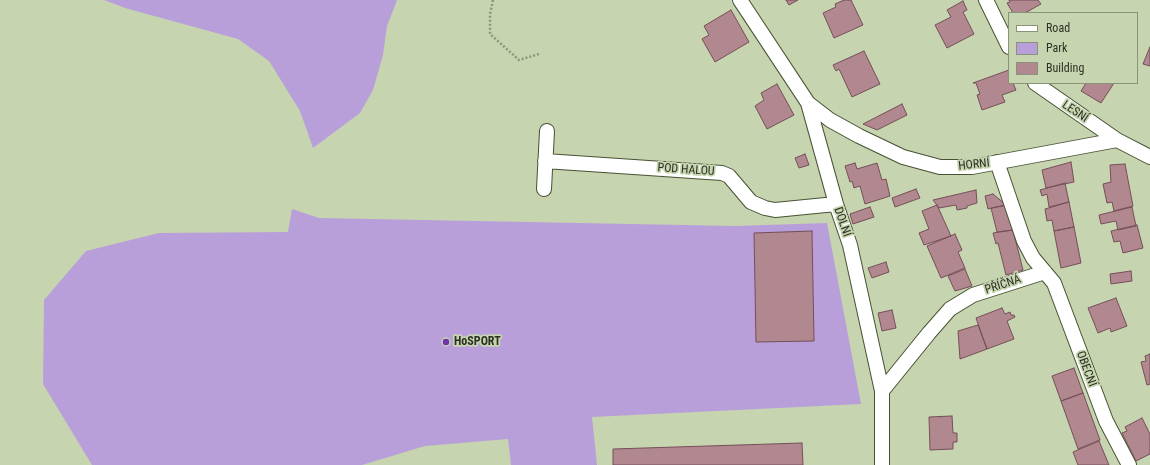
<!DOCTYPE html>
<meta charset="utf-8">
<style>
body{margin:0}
#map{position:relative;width:1150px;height:465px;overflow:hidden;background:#c6d4b0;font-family:"Roboto Condensed",sans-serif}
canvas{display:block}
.legend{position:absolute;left:1008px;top:12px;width:130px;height:72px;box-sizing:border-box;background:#c6d4b0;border:1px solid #889378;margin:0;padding:5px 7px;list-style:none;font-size:12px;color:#2c3123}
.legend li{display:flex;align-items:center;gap:8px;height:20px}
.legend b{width:20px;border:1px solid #889378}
</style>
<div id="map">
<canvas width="1150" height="465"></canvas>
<ul class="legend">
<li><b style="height:5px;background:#fff"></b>Road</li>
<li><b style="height:11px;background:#b99fda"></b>Park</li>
<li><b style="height:11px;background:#b18790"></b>Building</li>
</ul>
</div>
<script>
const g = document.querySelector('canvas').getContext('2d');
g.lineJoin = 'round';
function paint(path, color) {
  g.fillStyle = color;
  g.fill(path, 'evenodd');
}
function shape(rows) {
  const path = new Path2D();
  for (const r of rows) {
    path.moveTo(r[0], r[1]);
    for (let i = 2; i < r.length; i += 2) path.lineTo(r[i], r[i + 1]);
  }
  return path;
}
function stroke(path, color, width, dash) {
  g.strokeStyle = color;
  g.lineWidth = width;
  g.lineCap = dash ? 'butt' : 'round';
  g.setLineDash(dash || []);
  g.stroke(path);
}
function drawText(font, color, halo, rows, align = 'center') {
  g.font = font + ' "Roboto Condensed",sans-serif';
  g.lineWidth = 3.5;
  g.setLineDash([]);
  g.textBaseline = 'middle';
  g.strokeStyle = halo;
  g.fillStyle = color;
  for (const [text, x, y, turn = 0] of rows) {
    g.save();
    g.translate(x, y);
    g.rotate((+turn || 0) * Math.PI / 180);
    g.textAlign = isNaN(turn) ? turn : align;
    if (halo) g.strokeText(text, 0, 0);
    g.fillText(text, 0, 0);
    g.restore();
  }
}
const green = shape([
 [104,0,397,0,387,26,383,55,373,90,360,113,313,148,300,111,269,61,238,39,125,8],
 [292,209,319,218,735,226,827,223,861,404,592,417,597,465,511,465,508,439,425,446,362,465,92,465,43,384,44,300,86,251,159,233,288,232]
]);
const building = shape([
 [786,0,798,0,789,5,786,0],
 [844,0,851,0,863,25,834,38,823,13,836,7,835,4,844,0],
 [1009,0,1038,0,1041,4,1025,13,1013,13,1007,3,1010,2,1009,0],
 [963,1,967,10,963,12,974,34,947,48,935,25,951,17,947,10,963,1],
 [731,10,749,42,715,62,702,39,709,35,704,26,731,10],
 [1150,47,1150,66,1143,64,1150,47],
 [864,51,880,84,852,97,839,69,836,71,833,65,864,51],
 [1009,70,1009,83,1013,83,1016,90,1002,95,1005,102,982,110,977,95,980,94,976,83,973,83,1009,70],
 [1086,83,1114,83,1101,103,1081,91,1086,83],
 [777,84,794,115,767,129,755,106,764,100,761,93,777,84],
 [902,104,907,115,877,130,863,124,902,104],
 [805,154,809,165,799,168,795,158,805,154],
 [1071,162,1074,182,1046,188,1042,170,1071,162],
 [855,163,857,169,877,163,882,180,886,179,890,196,865,204,860,186,854,188,852,181,850,182,845,166,855,163],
 [1125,164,1133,206,1114,211,1112,202,1107,203,1103,184,1111,182,1110,165,1125,164],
 [1065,183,1069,202,1049,207,1047,194,1042,196,1040,190,1065,183],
 [916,189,920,198,895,207,892,198,916,189],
 [976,190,977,203,967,206,967,208,957,210,956,205,939,208,933,200,976,190],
 [993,194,1006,205,988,209,985,196,993,194],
 [1069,202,1074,227,1054,231,1052,220,1047,221,1045,209,1069,202],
 [937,205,951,236,924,245,919,233,929,229,922,211,937,205],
 [1007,205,1013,230,997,232,991,208,1007,205],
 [870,207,874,217,853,224,850,214,870,207],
 [1132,207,1136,226,1118,230,1116,221,1101,224,1099,215,1132,207],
 [1137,225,1143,248,1123,253,1120,241,1114,242,1111,231,1137,225],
 [1074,227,1081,263,1061,268,1054,231,1074,227],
 [1013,230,1023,270,1006,275,998,243,996,244,993,233,1013,230],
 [812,231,814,341,756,342,754,233,812,231],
 [955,234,962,250,958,252,965,268,941,278,927,246,955,234],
 [886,262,889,272,872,278,868,268,886,262],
 [965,269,972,286,955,291,948,276,965,269],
 [1131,271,1132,281,1111,284,1110,274,1131,271],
 [1116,298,1127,326,1111,332,1110,328,1098,333,1088,308,1116,298],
 [1002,308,1005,314,1010,312,1011,315,1014,315,1015,317,1007,321,1014,339,987,349,976,318,1002,308],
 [892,310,896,328,882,331,878,313,892,310],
 [978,325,987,349,960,359,958,331,978,325],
 [1150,354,1150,384,1147,385,1141,362,1146,361,1145,356,1150,354],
 [1074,368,1083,393,1061,401,1052,376,1074,368],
 [1083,393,1100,440,1078,449,1061,401,1083,393],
 [952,416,953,433,957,433,957,442,953,442,953,449,930,450,929,417,952,416],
 [1142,418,1150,434,1150,454,1136,461,1122,433,1127,431,1125,427,1142,418],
 [1099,441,1109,465,1078,465,1073,452,1099,441],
 [802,443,803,465,613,465,613,449,802,443]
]);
const path = shape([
 [493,0,490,14,490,34,519,60,539,54]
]);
const street = shape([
 [740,0,808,103,836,204,850,245,882,391,882,465],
 [986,0,1009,47],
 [1035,83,1117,140],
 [808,103,830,120,859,136,903,157,940,167,972,167,1117,140,1150,157],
 [545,161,722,173,729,176,751,202,765,208,775,210,836,204],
 [997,162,1024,241,1033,258,1054,283,1106,421,1129,465],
 [544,189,547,131],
 [882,391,929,333,950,309,973,295,1045,272]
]);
const markers = [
 [446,342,4,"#7133a8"]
];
const streetNames = [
 ["LESNÍ",1075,112,34],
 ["HORNÍ",974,165,-6],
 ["POD HALOU",686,170,4],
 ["DOLNÍ",842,222,71],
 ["PŘÍČNÁ",1003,285,-18],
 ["OBECNÍ",1086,369,70]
];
const poiNames = [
 ["HoSPORT",454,342]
];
paint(green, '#b99fda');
paint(building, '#b18790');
stroke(building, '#754f58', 1);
stroke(street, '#475233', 16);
stroke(path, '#8b967a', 2.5, [2, 2]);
stroke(street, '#fff', 14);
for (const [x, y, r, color] of markers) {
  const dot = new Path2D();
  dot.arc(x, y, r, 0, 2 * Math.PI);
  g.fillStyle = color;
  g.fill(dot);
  stroke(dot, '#c6d4b0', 1.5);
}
drawText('12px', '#2c3123', '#c6d4b0', streetNames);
drawText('bold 12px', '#2c3123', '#c6d4b0', poiNames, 'left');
</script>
